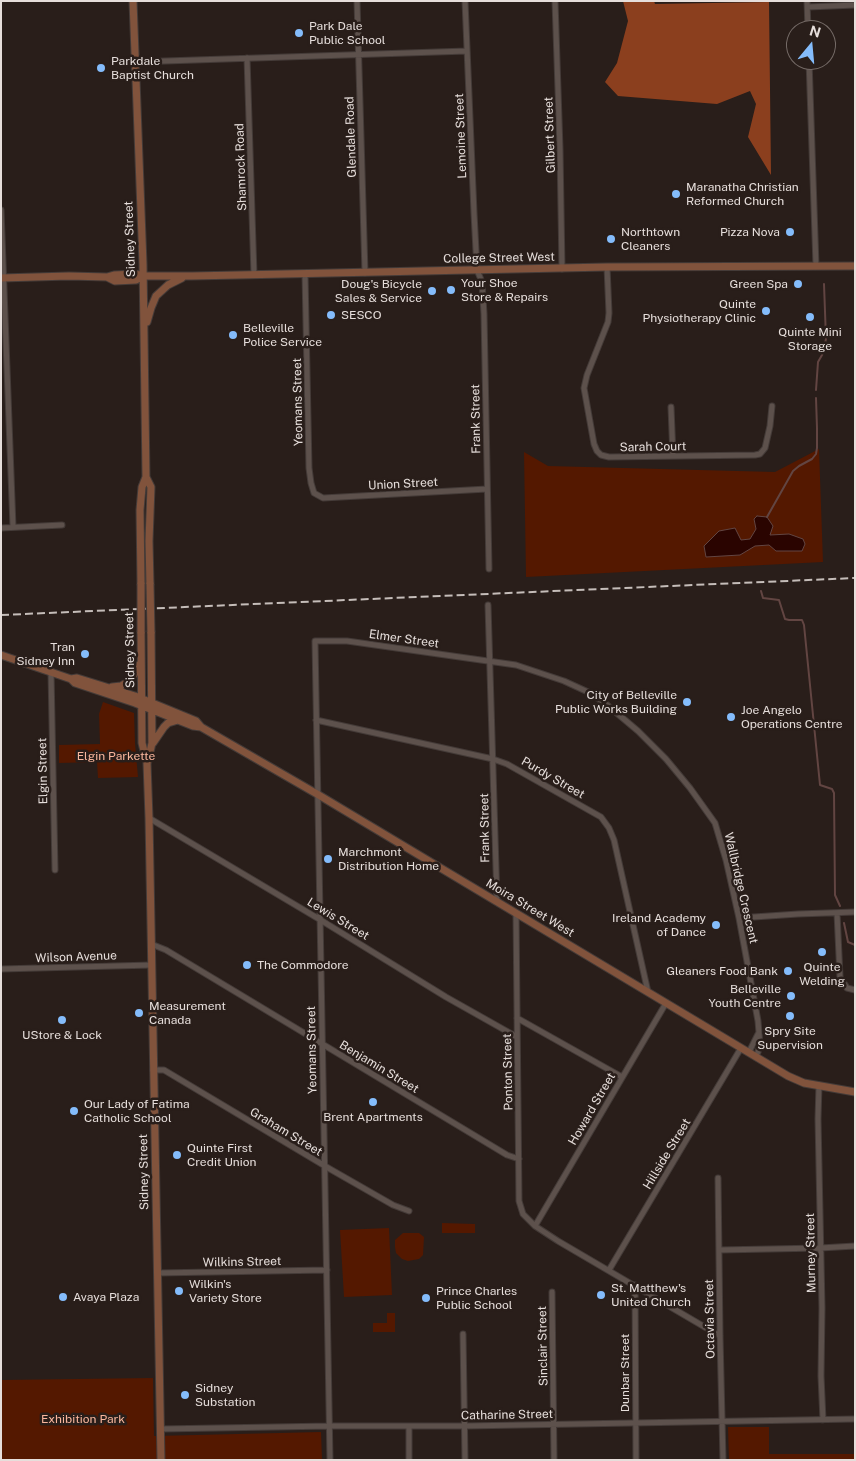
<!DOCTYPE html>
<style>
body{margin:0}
#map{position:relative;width:856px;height:1461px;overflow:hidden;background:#291e1a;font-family:"Public Sans",sans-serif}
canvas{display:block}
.frame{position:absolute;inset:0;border:2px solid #e6dedb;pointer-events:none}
.north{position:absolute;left:786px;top:20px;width:50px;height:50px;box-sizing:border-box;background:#291e1a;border:1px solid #756b67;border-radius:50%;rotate:17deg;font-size:14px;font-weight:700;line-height:20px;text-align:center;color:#e6dedb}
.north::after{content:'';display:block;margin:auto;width:18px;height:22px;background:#84bcfb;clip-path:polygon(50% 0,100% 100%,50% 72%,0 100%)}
</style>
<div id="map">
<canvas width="856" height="1461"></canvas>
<div class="frame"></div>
<div class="north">N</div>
</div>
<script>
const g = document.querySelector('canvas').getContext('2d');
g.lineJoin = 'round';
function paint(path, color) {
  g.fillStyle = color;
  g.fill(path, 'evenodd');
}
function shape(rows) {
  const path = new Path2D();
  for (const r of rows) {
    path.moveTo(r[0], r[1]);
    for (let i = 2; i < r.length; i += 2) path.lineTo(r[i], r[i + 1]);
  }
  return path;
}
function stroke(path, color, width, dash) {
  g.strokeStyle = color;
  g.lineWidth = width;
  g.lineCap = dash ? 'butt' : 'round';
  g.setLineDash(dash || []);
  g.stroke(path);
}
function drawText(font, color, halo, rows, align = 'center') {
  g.font = font + ' "Public Sans",sans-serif';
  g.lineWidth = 5;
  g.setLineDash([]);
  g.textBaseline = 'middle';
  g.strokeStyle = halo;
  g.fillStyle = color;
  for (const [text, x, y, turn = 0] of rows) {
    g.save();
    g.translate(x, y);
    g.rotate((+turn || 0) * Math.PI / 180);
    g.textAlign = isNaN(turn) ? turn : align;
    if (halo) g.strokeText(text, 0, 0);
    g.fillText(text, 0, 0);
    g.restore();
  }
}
const green = shape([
 [819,449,823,562,526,577,524,452,548,466,775,472],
 [103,702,134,713,135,743,138,777,98,778,97,762,59,763,59,745,100,744,99,714],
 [442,1223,475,1224,475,1233,442,1233],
 [389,1228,392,1295,344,1297,340,1230],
 [403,1233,419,1233,424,1237,423,1255,419,1259,408,1261,402,1259,396,1253,395,1247,395,1240],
 [387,1313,395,1313,395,1332,373,1332,373,1323,387,1323],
 [153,1378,154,1436,321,1432,322,1460,1,1460,1,1380],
 [728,1427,769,1427,769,1454,855,1454,855,1460,729,1460]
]);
const forest = shape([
 [623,1,654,1,655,4,769,2,771,175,748,137,756,104,750,91,717,104,618,96,605,82,617,63,628,21]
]);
const water = shape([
 [757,516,767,517,773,526,770,535,789,534,803,539,805,544,802,551,776,551,769,545,755,546,740,555,706,557,704,546,719,531,735,528,741,540,750,539,756,529,754,519,757,516]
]);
const stream = shape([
 [816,390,818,362,822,355,826,339,824,284],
 [767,517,793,471,799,466,812,459,816,454,817,448,817,428,816,398],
 [761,591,763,598,779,600,785,619,789,620,802,620,804,625,820,785,832,789,834,793,835,895,840,906],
 [844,923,848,942,855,945]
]);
const street = shape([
 [357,1,365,273],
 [465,1,474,213,477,270,482,282,484,314,489,569],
 [555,1,560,149,562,269],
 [807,1,808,30],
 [808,7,855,5],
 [247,58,254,275],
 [809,60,816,266],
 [135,62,467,51],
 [1,210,13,527],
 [607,267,609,313,608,322,587,375,584,388,594,444,597,451,601,455,609,457,755,455,760,454,765,448,770,426,772,406],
 [305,274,309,468,311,483,314,493,323,498,487,489],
 [671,407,673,456],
 [1,528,62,525],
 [488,605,497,901],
 [51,672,55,870],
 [316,720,493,759,507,764,601,817,609,828,614,840,648,992],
 [149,818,319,919,446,997,517,1037],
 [516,913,519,1201,523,1214,535,1226,558,1241,720,1336],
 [837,913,840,977,847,988,855,990],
 [739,918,798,914,855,912],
 [151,944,166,950,507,1155,519,1159],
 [1,969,152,965],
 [517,1018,622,1077],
 [749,1052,758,1034],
 [153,1070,164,1070,330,1169,393,1205,409,1211],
 [819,1085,818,1119,822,1308,821,1376,823,1420],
 [718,1178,720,1336,723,1460],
 [535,1226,666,1003],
 [719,1250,820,1248,855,1246],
 [609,1270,741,1048],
 [157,1273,327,1270],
 [635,1285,636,1460],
 [552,1292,554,1460],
 [463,1334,465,1460],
 [409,1426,409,1460],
 [160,1429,330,1426,465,1426,855,1419],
 [330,1460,315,641,347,641,516,665,564,681,588,692,606,704,638,731,666,759,690,788,715,823,726,860,739,918,758,1021,760,1045,758,1052,756,1056]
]);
const secondary = shape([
 [133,1,143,264,146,477,151,487,149,541,150,584],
 [107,277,114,275,136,274,143,276,192,276,607,267,855,266],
 [1,278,69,276,107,277,115,281,136,280,143,276],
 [147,322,151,308,156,296,168,285,182,278],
 [141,584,140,510,142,487,146,477],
 [141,632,142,743,147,763,149,818,161,1460],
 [1,655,71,679,75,683,135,703,193,726,201,727],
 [71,679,77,678,135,696,196,721,201,727,317,794,788,1076,804,1083,855,1092],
 [112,687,121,686,131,680,140,664],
 [153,743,164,727,168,723,178,720],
 [148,761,152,743,151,632]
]);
const rail = shape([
 [1,615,855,578]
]);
const secondaryBridge = shape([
 [141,584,141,632],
 [150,584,151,632]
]);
const markers = [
 [299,33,5,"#84bcfb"],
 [101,68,5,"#84bcfb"],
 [676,194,5,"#84bcfb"],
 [790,232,5,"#84bcfb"],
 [611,239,5,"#84bcfb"],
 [798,284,5,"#84bcfb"],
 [451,290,5,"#84bcfb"],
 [432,291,5,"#84bcfb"],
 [766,311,5,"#84bcfb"],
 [331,315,5,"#84bcfb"],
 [810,317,5,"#84bcfb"],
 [233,335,5,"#84bcfb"],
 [85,654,5,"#84bcfb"],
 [687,702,5,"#84bcfb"],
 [731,717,5,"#84bcfb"],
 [328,859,5,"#84bcfb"],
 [716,925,5,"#84bcfb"],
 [822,952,5,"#84bcfb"],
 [247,965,5,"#84bcfb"],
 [788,971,5,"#84bcfb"],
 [791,996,5,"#84bcfb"],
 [139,1013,5,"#84bcfb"],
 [790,1016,5,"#84bcfb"],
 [62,1020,5,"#84bcfb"],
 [373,1102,5,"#84bcfb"],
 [74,1111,5,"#84bcfb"],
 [177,1155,5,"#84bcfb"],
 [179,1291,5,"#84bcfb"],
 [601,1295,5,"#84bcfb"],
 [63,1297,5,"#84bcfb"],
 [426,1298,5,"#84bcfb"],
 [185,1395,5,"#84bcfb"]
];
const poiNames = [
 ["Park Dale",309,26],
 ["Public School",309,40],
 ["Parkdale",111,61],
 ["Baptist Church",111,75],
 ["Maranatha Christian",686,187],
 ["Reformed Church",686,201],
 ["Northtown",621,232],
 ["Cleaners",621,246],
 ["Pizza Nova",780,232,"right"],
 ["Your Shoe",461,283],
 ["Store & Repairs",461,297],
 ["Doug's Bicycle",422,284,"right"],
 ["Sales & Service",422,298,"right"],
 ["Green Spa",788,284,"right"],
 ["Quinte",756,304,"right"],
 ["Physiotherapy Clinic",756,318,"right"],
 ["SESCO",341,315],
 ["Belleville",243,328],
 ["Police Service",243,342],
 ["Quinte Mini",810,332,"center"],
 ["Storage",810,346,"center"],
 ["Tran",75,647,"right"],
 ["Sidney Inn",75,661,"right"],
 ["City of Belleville",677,695,"right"],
 ["Public Works Building",677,709,"right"],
 ["Joe Angelo",741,710],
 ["Operations Centre",741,724],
 ["Marchmont",338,852],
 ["Distribution Home",338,866],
 ["Ireland Academy",706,918,"right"],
 ["of Dance",706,932,"right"],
 ["The Commodore",257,965],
 ["Quinte",822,967,"center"],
 ["Welding",822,981,"center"],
 ["Gleaners Food Bank",778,971,"right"],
 ["Belleville",781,989,"right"],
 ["Youth Centre",781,1003,"right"],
 ["Measurement",149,1006],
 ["Canada",149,1020],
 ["Spry Site",790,1031,"center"],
 ["Supervision",790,1045,"center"],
 ["UStore & Lock",62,1035,"center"],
 ["Our Lady of Fatima",84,1104],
 ["Catholic School",84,1118],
 ["Brent Apartments",373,1117,"center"],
 ["Quinte First",187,1148],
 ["Credit Union",187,1162],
 ["Wilkin's",189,1284],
 ["Variety Store",189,1298],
 ["St. Matthew's",611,1288],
 ["United Church",611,1302],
 ["Prince Charles",436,1291],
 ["Public School",436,1305],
 ["Avaya Plaza",73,1297],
 ["Sidney",195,1388],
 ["Substation",195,1402]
];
const streetNames = [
 ["Gilbert Street",550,135,-92],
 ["Lemoine Street",461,136,-92],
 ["Glendale Road",351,137,-92],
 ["Shamrock Road",241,167,-92],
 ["Sidney Street",130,239,-92],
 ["College Street West",499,258,-1],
 ["Yeomans Street",298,402,-91],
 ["Frank Street",476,419,-91],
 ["Sarah Court",653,447,-1],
 ["Union Street",403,484,-3],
 ["Elmer Street",404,639,8],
 ["Sidney Street",130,650,-91],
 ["Elgin Street",43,771,-91],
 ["Purdy Street",553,778,30],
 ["Frank Street",485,828,-91],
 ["Wallbridge Crescent",741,888,77],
 ["Moira Street West",530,908,31],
 ["Lewis Street",338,919,31],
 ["Wilson Avenue",76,957,-2],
 ["Yeomans Street",312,1050,-91],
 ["Benjamin Street",379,1067,31],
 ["Ponton Street",508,1072,-91],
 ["Howard Street",592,1109,-60],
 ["Graham Street",286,1132,31],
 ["Hillside Street",667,1154,-59],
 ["Sidney Street",144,1172,-91],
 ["Murney Street",811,1253,-91],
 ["Wilkins Street",242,1262,-1],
 ["Octavia Street",710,1319,-91],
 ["Sinclair Street",543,1346,-91],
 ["Dunbar Street",625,1373,-90],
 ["Catharine Street",507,1415,-1]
];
const parkNames = [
 ["Elgin Parkette",116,756],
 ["Exhibition Park",83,1419]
];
paint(green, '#541800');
paint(forest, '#8b3f1e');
paint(water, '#2a0400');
stroke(water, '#624542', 1);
stroke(stream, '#624542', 2);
stroke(street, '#443b38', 7);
stroke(secondary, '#443b38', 9);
stroke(street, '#5d514c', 5);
stroke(secondary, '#81533c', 7);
stroke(rail, '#c5bdb9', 2, [8, 4]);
stroke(secondaryBridge, '#443b38', 9, []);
stroke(secondaryBridge, '#81533c', 7);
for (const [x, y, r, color] of markers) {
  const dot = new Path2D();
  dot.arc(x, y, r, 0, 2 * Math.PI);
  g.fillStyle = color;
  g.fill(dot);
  stroke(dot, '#291e1a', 2);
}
drawText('12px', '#e6dedb', '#291e1a', poiNames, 'left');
drawText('12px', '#e6dedb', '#291e1a', streetNames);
drawText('12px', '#f9b69d', '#291e1a', parkNames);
</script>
